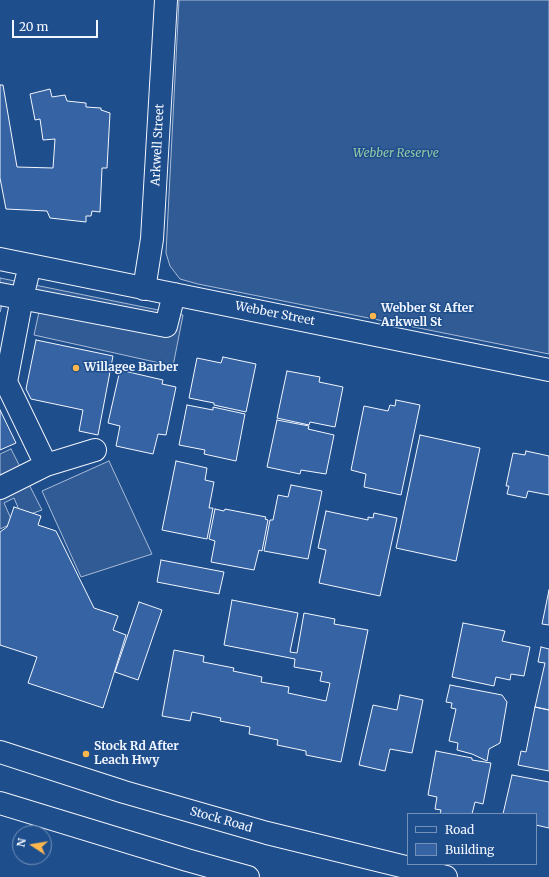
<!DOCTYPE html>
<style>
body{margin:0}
#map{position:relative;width:549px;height:877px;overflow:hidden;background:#1f4e8c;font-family:Merriweather,serif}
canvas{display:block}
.legend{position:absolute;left:407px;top:813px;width:130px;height:52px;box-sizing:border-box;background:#1f4e8c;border:1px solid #7391ba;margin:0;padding:5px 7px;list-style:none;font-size:12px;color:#f2f6ff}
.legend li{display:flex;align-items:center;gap:8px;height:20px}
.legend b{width:20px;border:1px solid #7391ba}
.north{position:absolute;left:12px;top:825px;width:40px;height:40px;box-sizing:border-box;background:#1f4e8c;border:1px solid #7391ba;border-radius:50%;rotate:282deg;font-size:11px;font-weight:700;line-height:16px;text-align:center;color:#f2f6ff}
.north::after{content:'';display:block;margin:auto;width:14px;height:18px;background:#ffb74d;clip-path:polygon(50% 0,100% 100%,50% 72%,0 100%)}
.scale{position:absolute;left:12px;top:20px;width:86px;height:18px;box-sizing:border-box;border:2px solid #f2f6ff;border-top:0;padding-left:5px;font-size:12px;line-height:14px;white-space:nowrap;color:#f2f6ff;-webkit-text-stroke:3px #1f4e8c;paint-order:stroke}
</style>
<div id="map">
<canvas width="549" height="877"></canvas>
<ul class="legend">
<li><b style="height:5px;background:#1f4e8c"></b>Road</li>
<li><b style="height:11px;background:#3563a3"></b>Building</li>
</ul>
<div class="north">N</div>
<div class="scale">20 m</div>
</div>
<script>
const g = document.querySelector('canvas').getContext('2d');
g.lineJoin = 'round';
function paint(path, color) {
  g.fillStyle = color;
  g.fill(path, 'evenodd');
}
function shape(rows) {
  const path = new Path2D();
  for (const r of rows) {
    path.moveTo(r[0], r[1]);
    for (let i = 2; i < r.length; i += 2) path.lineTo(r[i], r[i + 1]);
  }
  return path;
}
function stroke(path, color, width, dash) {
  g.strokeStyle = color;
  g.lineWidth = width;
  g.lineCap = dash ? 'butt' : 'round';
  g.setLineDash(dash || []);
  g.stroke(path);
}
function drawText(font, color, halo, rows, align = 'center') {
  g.font = font + ' Merriweather,serif';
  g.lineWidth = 3;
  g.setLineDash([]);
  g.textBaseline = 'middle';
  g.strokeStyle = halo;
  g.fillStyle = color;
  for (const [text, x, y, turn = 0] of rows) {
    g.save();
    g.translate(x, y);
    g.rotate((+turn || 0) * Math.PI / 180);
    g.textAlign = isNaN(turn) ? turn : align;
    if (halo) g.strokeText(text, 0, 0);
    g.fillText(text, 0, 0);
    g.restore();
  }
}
const built = shape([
 [179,0,549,0,549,354,198,284,180,279,170,266,166,253,179,0],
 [0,278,183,315,173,366,34,335,39,312,2,305,0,312,0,278],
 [11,449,42,510,22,517,14,498,4,503,13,523,0,529,0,454,11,449],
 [109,461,152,554,81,577,42,491,109,461]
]);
const building = shape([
 [0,85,3,85,17,167,53,168,55,139,43,140,40,119,35,120,30,94,50,89,52,97,65,95,67,101,86,103,86,107,101,108,101,110,110,113,107,168,102,168,100,212,92,211,91,216,86,216,86,222,50,218,47,211,6,209,0,178,0,85],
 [36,340,113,356,98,435,79,431,83,410,31,399,26,389,36,340],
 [223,357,256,364,246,412,214,405,214,403,189,398,197,358,221,363,223,357],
 [120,370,163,380,162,384,176,387,166,435,158,434,153,454,116,446,120,426,108,423,120,370],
 [287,371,320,377,319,382,343,387,335,427,310,422,309,425,277,418,287,371],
 [396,400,420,405,401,495,364,487,366,474,351,470,364,406,388,411,390,405,395,406,396,400],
 [187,405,213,410,213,407,245,414,236,461,204,454,205,450,179,445,187,405],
 [0,410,16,443,0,450,0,410],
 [277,420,309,426,308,429,334,435,326,474,301,470,300,474,267,467,277,420],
 [420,435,480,448,456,561,396,548,420,435],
 [526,451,549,456,549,495,528,491,526,498,507,494,509,486,506,486,513,453,525,455,526,451],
 [176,461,207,468,205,480,214,482,209,508,213,508,207,539,162,530,176,461],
 [291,485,322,491,308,559,264,551,270,520,273,520,278,495,288,497,291,485],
 [14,507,41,516,38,525,56,531,94,608,118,616,113,630,126,635,103,708,28,683,37,657,0,645,0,532,7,527,14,507],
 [215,509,224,511,225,509,266,517,265,519,268,520,262,551,259,550,254,570,211,562,215,541,209,539,215,509],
 [326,511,368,520,368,517,373,518,374,513,397,518,380,596,319,583,326,550,318,548,326,511],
 [161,560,224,572,219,594,157,582,161,560],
 [549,590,549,625,542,624,549,590],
 [232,600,298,613,290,652,297,653,304,613,335,619,334,624,368,630,341,762,306,755,306,751,277,745,278,740,249,734,250,727,220,721,221,718,192,712,190,721,162,716,174,650,204,656,203,662,234,668,233,671,262,677,261,682,289,687,288,693,326,701,330,683,320,681,322,672,294,667,295,659,224,645,232,600],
 [139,602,162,610,138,680,115,672,139,602],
 [463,623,505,631,502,641,530,647,524,676,511,674,510,680,496,677,494,686,452,677,463,623],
 [541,647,549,649,549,710,535,707,545,663,538,662,541,647],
 [450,685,502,695,507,702,500,743,489,749,487,761,472,754,457,750,458,743,449,741,456,709,451,708,452,703,446,702,450,685],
 [400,695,423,700,412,753,390,749,385,771,359,765,373,705,397,710,400,695],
 [535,707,549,710,549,771,518,765,521,751,526,752,535,707],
 [436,751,472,758,472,760,491,763,483,804,475,802,472,814,440,814,441,810,435,809,437,797,428,795,436,751],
 [512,775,549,782,549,828,536,825,536,814,503,814,512,775]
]);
const minor = shape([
 [0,259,549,370],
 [144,289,152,239,166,0],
 [0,294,166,326,174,294],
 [46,465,95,450],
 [0,488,46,465,6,382,22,298,30,265]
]);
const highway = shape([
 [0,752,124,792,267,833,446,877],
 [0,803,187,860,248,877]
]);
const markers = [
 [373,316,4,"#ffb74d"],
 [76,368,4,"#ffb74d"],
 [86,754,4,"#ffb74d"]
];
const streetNames = [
 ["Arkwell Street",158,145,-87],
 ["Webber Street",275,314,11],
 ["Stock Road",221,820,16]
];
const parkNames = [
 ["Webber Reserve",396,154]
];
const poiNames = [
 ["Webber St After",381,309],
 ["Arkwell St",381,323],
 ["Willagee Barber",84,368],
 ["Stock Rd After",94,747],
 ["Leach Hwy",94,761]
];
paint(built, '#305b95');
stroke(built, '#a8bbd7', 1);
paint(building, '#3563a3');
stroke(building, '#f2f6ff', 1);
stroke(minor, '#f2f6ff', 24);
stroke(highway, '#f2f6ff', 24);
stroke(minor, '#1f4e8c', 22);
stroke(highway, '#1f4e8c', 22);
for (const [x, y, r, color] of markers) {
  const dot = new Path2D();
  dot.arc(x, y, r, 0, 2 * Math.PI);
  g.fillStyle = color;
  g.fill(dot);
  stroke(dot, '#1f4e8c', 1.5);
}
drawText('12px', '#f2f6ff', '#1f4e8c', streetNames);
drawText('italic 12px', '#97c8a6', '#1f4e8c', parkNames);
drawText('bold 12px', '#f2f6ff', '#1f4e8c', poiNames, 'left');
</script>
